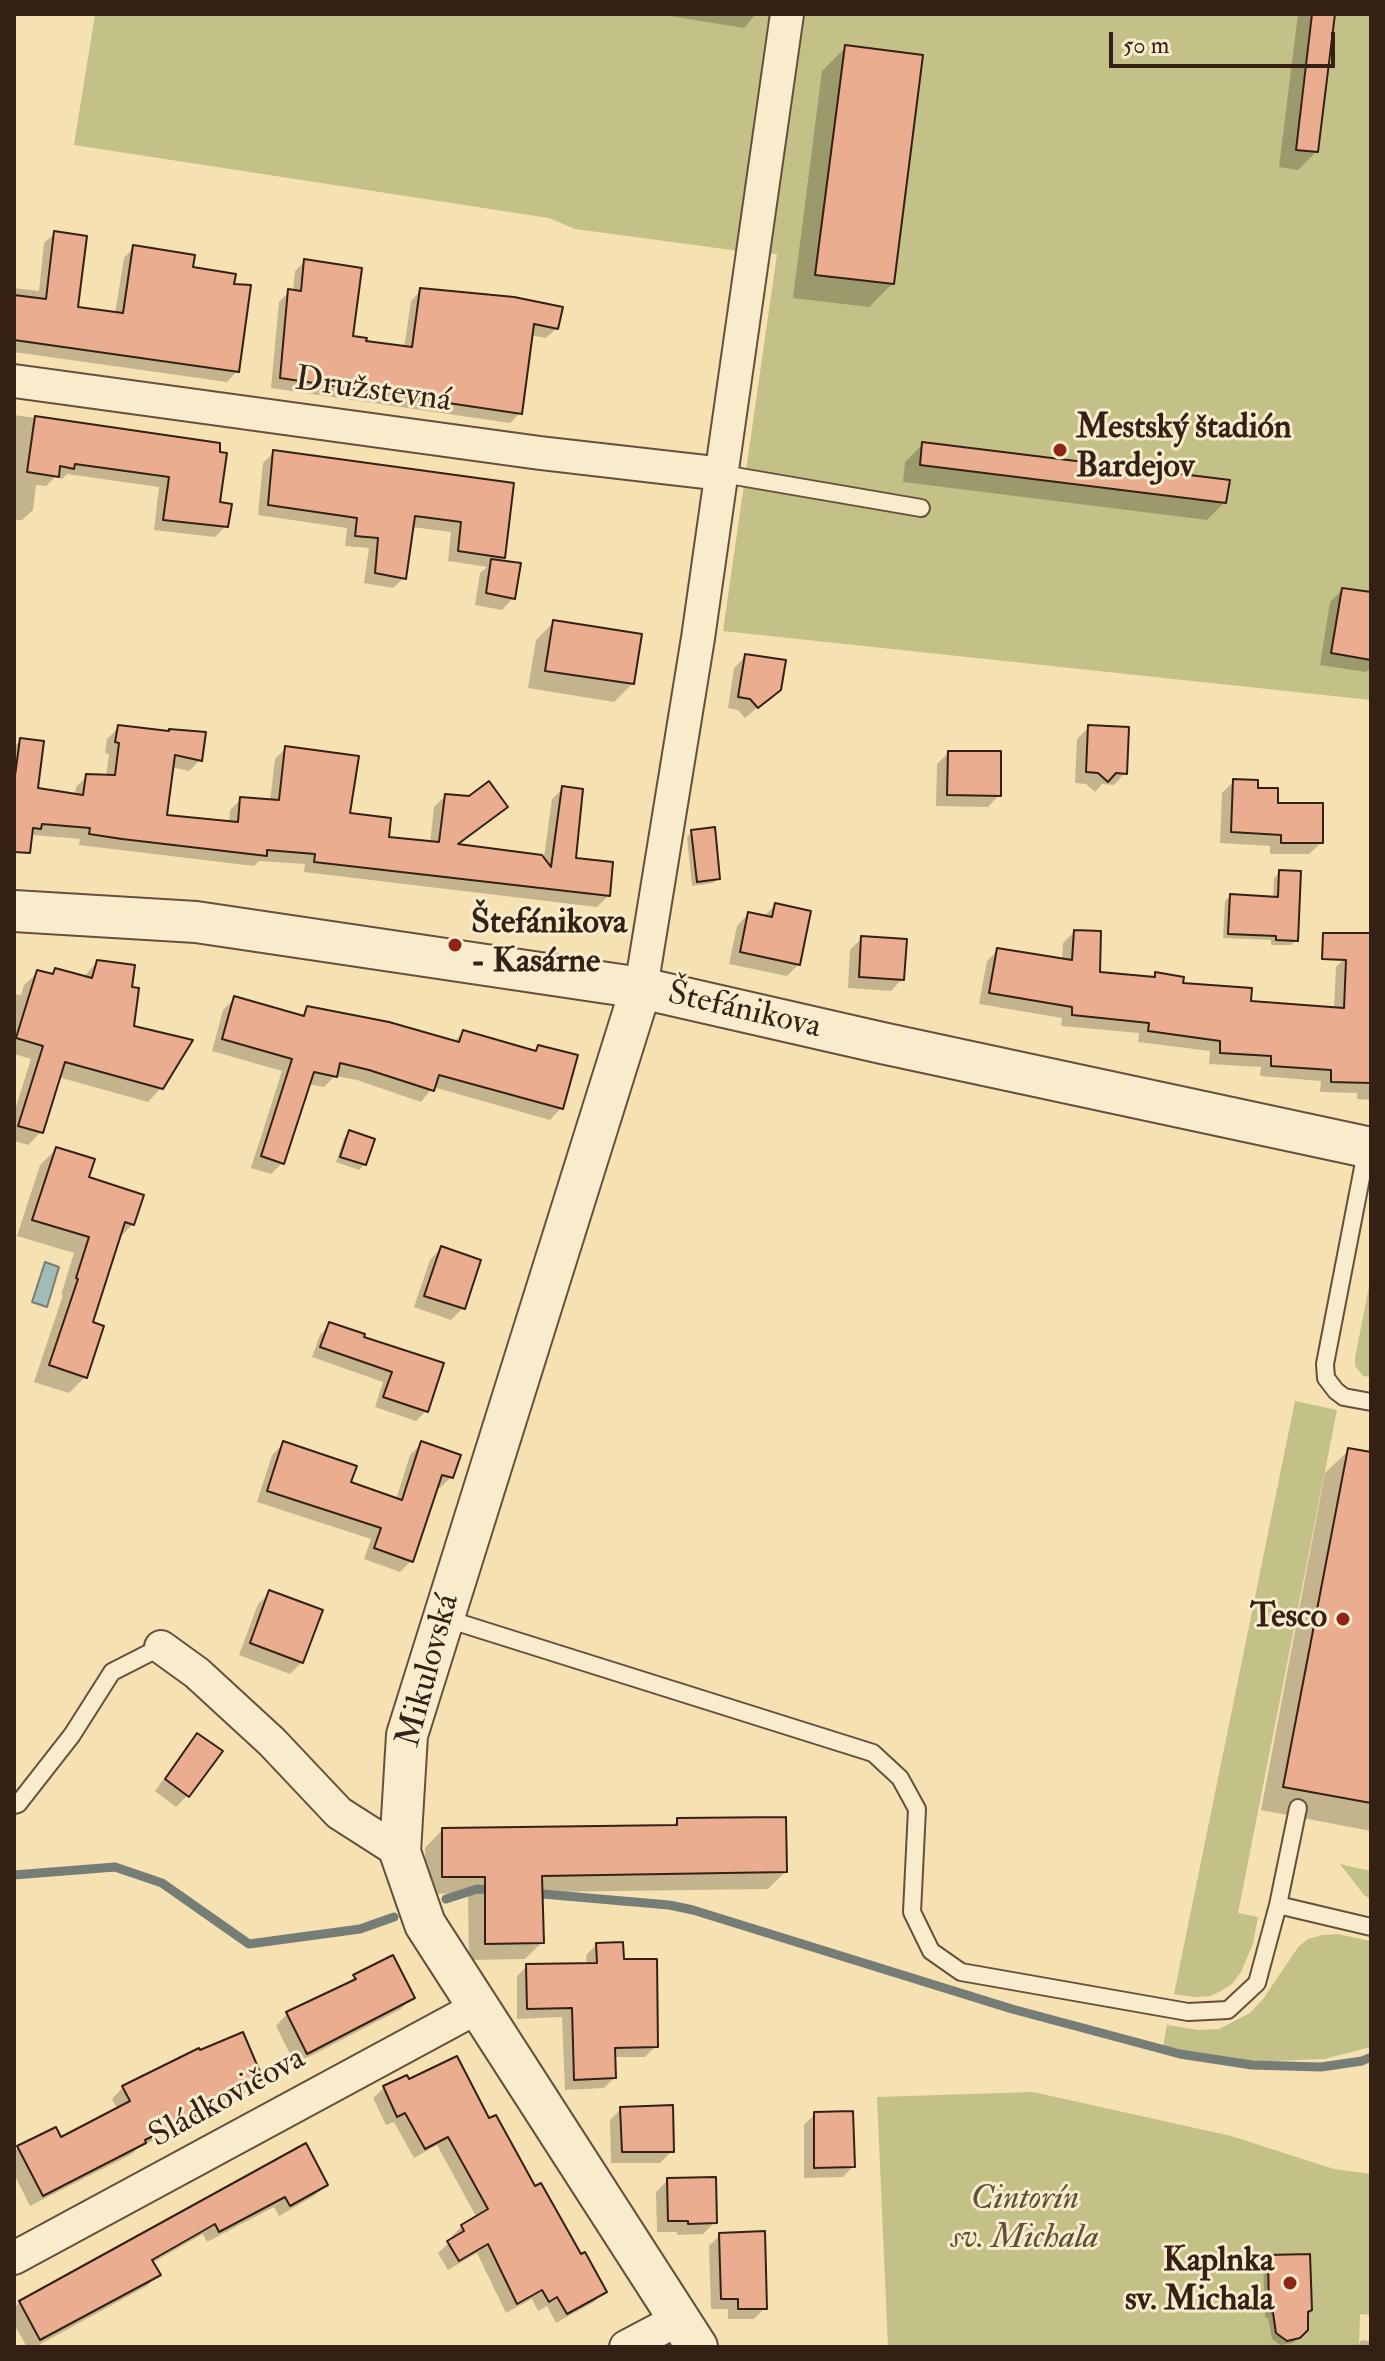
<!DOCTYPE html>
<meta charset="utf-8">
<style>
body{margin:0}
#map{position:relative;width:1385px;height:2361px;overflow:hidden;background:#f6e1b2;font-family:"IM FELL Double Pica",serif}
canvas{display:block}
.frame{position:absolute;inset:0;border:16px solid #352016;pointer-events:none}
.scale{position:absolute;left:1109px;top:32px;width:226px;height:36px;box-sizing:border-box;border:4px solid #352016;border-top:0;padding-left:10px;font-size:24px;line-height:28px;white-space:nowrap;color:#352016;-webkit-text-stroke:6px #f9eccd;paint-order:stroke}
</style>
<div id="map">
<canvas width="1385" height="2361"></canvas>
<div class="frame"></div>
<div class="scale">50 m</div>
</div>
<script>
const g = document.querySelector('canvas').getContext('2d');
g.lineJoin = 'round';
function paint(path, color) {
  g.fillStyle = color;
  g.fill(path, 'evenodd');
}
function shape(rows) {
  const path = new Path2D();
  for (const r of rows) {
    path.moveTo(r[0], r[1]);
    for (let i = 2; i < r.length; i += 2) path.lineTo(r[i], r[i + 1]);
  }
  return path;
}
function stroke(path, color, width, dash) {
  g.strokeStyle = color;
  g.lineWidth = width;
  g.lineCap = dash ? 'butt' : 'round';
  g.setLineDash(dash || []);
  g.stroke(path);
}
function drawText(font, color, halo, rows, align = 'center') {
  g.font = font + ' "IM FELL Double Pica",serif';
  g.lineWidth = 6;
  g.setLineDash([]);
  g.textBaseline = 'middle';
  g.strokeStyle = halo;
  g.fillStyle = color;
  for (const [text, x, y, turn = 0] of rows) {
    g.save();
    g.translate(x, y);
    g.rotate((+turn || 0) * Math.PI / 180);
    g.textAlign = isNaN(turn) ? turn : align;
    if (halo) g.strokeText(text, 0, 0);
    g.fillText(text, 0, 0);
    g.restore();
  }
}
const green = shape([
 [95,14,1371,14,1371,700,723,631,777,254,754,253,575,229,549,218,74,145],
 [1371,1276,1371,1371,1370,1377,1363,1376,1355,1366,1355,1358],
 [1295,1401,1337,1410,1238,1913,1258,1917,1253,1944,1241,1972,1232,1984,1221,1991,1210,1996,1194,1997,1174,1994],
 [1340,1864,1371,1871,1371,1900,1364,1895],
 [1338,1934,1371,1941,1371,2047,1324,2059,1251,2062,1163,2047,1167,2025,1198,2030,1219,2029,1250,2013,1263,1999,1299,1946,1308,1939,1322,1935],
 [1033,2092,1231,2136,1334,2169,1371,2174,1371,2315,1360,2314,1359,2347,888,2347,877,2097]
]);
const water = shape([
 [45,1262,59,1267,47,1307,32,1302,45,1262]
]);
const shadow = shape([
 [658,14,756,14,744,28],
 [1298,14,1333,14,1316,152,1298,170,1279,167],
 [846,47,893,283,869,307,793,298,822,71],
 [55,233,76,308,115,314,124,258,134,247,190,269,237,371,227,382,14,352,14,288,39,291,44,243],
 [305,261,351,338,404,348,411,301,421,290,557,328,546,338,530,335,520,413,510,423,271,388,279,302,289,292,293,292,295,271],
 [14,415,218,444,218,503,226,526,215,537,154,530,159,487,67,474,62,479,55,477,46,486,36,485,33,510,22,520,14,520],
 [923,444,1225,502,1207,520,903,482,905,462],
 [274,452,512,485,503,557,498,562,513,598,502,610,475,605,480,573,487,567,448,561,451,532,412,527,404,578,393,588,364,583,369,548,345,546,347,528,258,515,263,463],
 [1342,590,1371,595,1371,667,1366,672,1320,665,1330,602],
 [554,622,632,684,614,702,528,688,536,640],
 [746,656,779,689,745,718,738,710,728,708,734,668],
 [1089,727,1125,773,1114,785,1102,784,1095,792,1086,784,1075,783,1077,739],
 [118,728,200,760,189,771,171,767,165,817,229,823,230,810,241,799,270,801,275,759,286,748,348,815,387,838,430,843,434,807,445,796,505,807,494,818,456,846,544,857,552,799,563,788,573,860,608,896,597,907,304,872,305,864,259,861,254,866,79,845,80,839,33,835,28,839,14,837,14,747,21,740,36,790,75,795,76,787,87,776,106,777,109,754,105,753,107,739],
 [948,753,999,795,988,807,936,806,937,764],
 [1234,781,1256,790,1321,843,1309,854,1270,854,1270,846,1220,843,1222,793],
 [692,832,718,878,713,883,692,886,687,837],
 [1280,873,1296,940,1291,945,1271,945,1271,940,1223,938,1225,901,1230,896,1273,899,1274,878],
 [775,905,799,964,787,976,729,964,737,926,748,914,763,917],
 [1074,932,1098,973,1152,979,1156,974,1180,984,1248,1002,1334,1009,1336,967,1347,956,1371,957,1371,1100,1357,1099,1357,1093,1320,1092,1321,1081,1260,1076,1261,1067,1209,1064,1210,1051,1138,1042,1139,1033,1061,1026,1062,1018,979,1004,987,961,998,950,1062,960,1063,943],
 [862,938,902,979,891,991,848,988,850,950],
 [97,962,129,988,131,1027,161,1088,148,1102,58,1077,41,1132,28,1145,14,1141,14,1113,31,1059,14,1054,14,994,21,995,24,985,38,972,51,975,56,970,83,978],
 [235,998,300,1017,308,1009,454,1042,463,1032,533,1053,539,1047,561,1108,550,1120,433,1087,421,1102,357,1080,335,1076,324,1087,308,1084,282,1163,271,1174,251,1168,282,1071,212,1051,223,1010],
 [350,1132,365,1164,359,1170,336,1162,344,1138],
 [56,1149,133,1224,118,1239,91,1323,85,1377,69,1393,34,1382,63,1295,61,1295,74,1253,17,1236,40,1165],
 [441,1248,463,1308,451,1320,414,1307,430,1260],
 [330,1325,361,1338,441,1364,426,1411,416,1421,375,1407,383,1382,312,1357,320,1335],
 [283,1444,349,1483,396,1500,410,1455,421,1444,451,1477,440,1488,436,1487,411,1561,400,1572,364,1559,371,1539,257,1502,272,1455],
 [1349,1450,1371,1454,1371,1831,1261,1810,1325,1473],
 [270,1593,302,1662,290,1674,239,1655,258,1604],
 [198,1735,188,1795,176,1807,155,1791,186,1747],
 [678,1820,785,1872,768,1889,541,1892,542,1942,525,1959,469,1960,468,1893,426,1894,425,1848,442,1830,671,1827],
 [597,1944,622,1961,656,2046,645,2057,613,2057,614,2078,604,2088,565,2090,562,2017,517,2019,517,1976,527,1966,587,1965,586,1955],
 [355,1976,412,1997,401,2009,295,2064,276,2026,287,2014,345,1986],
 [406,2077,488,2121,604,2291,594,2302,556,2323,547,2306,538,2311,532,2299,506,2313,477,2253,448,2270,438,2253,453,2239,452,2236,462,2226,477,2218,437,2145,414,2158,394,2122,386,2125,373,2098,384,2088],
 [261,2079,249,2091,203,2111,192,2121,138,2148,132,2154,30,2206,14,2174,14,2152,18,2148,60,2140,118,2110,112,2099,123,2087],
 [621,2109,672,2151,660,2163,611,2163,610,2120],
 [815,2114,853,2166,843,2177,804,2178,804,2125],
 [305,2146,326,2185,314,2196,279,2216,274,2207,207,2242,203,2234,152,2263,158,2275,147,2286,35,2347,27,2347,14,2324,14,2308,20,2302],
 [668,2180,715,2222,703,2234,677,2235,677,2232,657,2232,656,2192],
 [720,2235,765,2308,754,2319,728,2319,728,2309,711,2309,709,2246],
 [1269,2257,1306,2313,1306,2329,1293,2343,1280,2345,1272,2339,1268,2318,1265,2317,1263,2263],
 [1362,2340,1371,2341,1371,2347,1356,2347]
]);
const stream = shape([
 [14,1875,115,1867,162,1883,249,1944,360,1929,394,1917],
 [531,1893,669,1905,693,1910,1012,2009,1180,2054,1252,2065,1321,2067,1362,2061,1371,2057],
 [446,1899,477,1889,496,1890]
]);
const building = shape([
 [1312,14,1335,14,1318,152,1296,150,1312,14],
 [845,45,923,55,894,284,815,275,845,45],
 [54,231,87,236,78,307,123,313,133,245,195,255,193,267,236,274,234,284,251,285,239,372,14,340,14,295,46,299,54,231],
 [304,259,362,268,353,336,367,338,366,341,412,347,420,288,514,297,563,307,558,329,534,324,522,414,280,378,288,289,301,291,304,259],
 [35,416,220,443,220,452,227,453,220,502,232,504,228,527,163,520,169,477,75,464,74,469,60,466,59,477,27,472,35,416],
 [922,442,1230,480,1226,503,920,465,922,442],
 [273,450,514,483,505,558,458,551,461,522,415,516,406,579,375,573,378,538,355,536,357,518,268,505,273,450],
 [491,559,521,563,515,599,486,593,491,559],
 [1342,588,1371,592,1371,660,1331,653,1342,588],
 [553,620,642,634,634,684,545,671,553,620],
 [745,654,786,660,781,690,758,708,750,699,738,697,745,654],
 [118,725,169,731,169,729,206,732,202,761,175,755,167,815,238,822,240,797,279,800,285,746,359,756,350,813,391,818,389,837,439,842,445,794,469,796,489,781,508,807,458,844,542,855,551,867,562,786,583,789,576,858,613,862,610,896,314,862,315,854,267,850,267,856,122,839,89,834,90,828,42,824,41,829,33,828,30,853,14,852,14,783,20,738,44,741,38,788,83,795,86,774,115,775,119,743,115,742,118,725],
 [1088,725,1129,727,1127,774,1116,773,1108,782,1098,773,1086,772,1088,725],
 [948,751,1001,751,1001,796,947,795,948,751],
 [1233,779,1258,780,1258,788,1278,788,1278,803,1323,803,1323,843,1281,843,1281,835,1231,832,1233,779],
 [715,827,720,879,697,882,691,830,715,827],
 [1279,870,1301,871,1298,941,1276,940,1276,936,1228,934,1230,894,1278,897,1279,870],
 [775,903,811,911,800,965,740,952,748,912,772,917,775,903],
 [1074,930,1101,931,1100,972,1155,977,1155,972,1184,977,1183,983,1252,988,1251,1001,1344,1008,1346,960,1322,959,1323,933,1371,933,1371,1083,1331,1082,1331,1070,1271,1066,1271,1056,1220,1053,1220,1041,1148,1031,1149,1023,1072,1015,1072,1007,989,993,997,948,1072,960,1074,930],
 [861,936,907,939,904,980,859,977,861,936],
 [97,960,135,965,132,987,139,988,134,1026,193,1040,163,1089,65,1062,43,1133,18,1126,43,1046,16,1038,37,970,53,974,55,968,92,978,97,960],
 [234,996,304,1016,307,1006,389,1022,459,1042,463,1030,536,1051,538,1045,578,1055,563,1109,439,1075,434,1091,369,1070,340,1063,337,1077,314,1072,284,1164,261,1156,292,1059,222,1039,234,996],
 [349,1130,375,1139,366,1165,340,1157,349,1130],
 [56,1147,95,1159,89,1177,144,1195,134,1225,125,1222,93,1322,104,1326,87,1378,49,1365,78,1279,76,1278,89,1237,32,1220,56,1147],
 [441,1246,481,1260,465,1309,424,1296,441,1246],
 [329,1322,365,1334,364,1337,444,1363,428,1412,383,1397,392,1372,320,1347,329,1322],
 [283,1441,357,1466,351,1482,402,1500,421,1441,461,1455,453,1478,442,1475,413,1562,374,1548,381,1528,267,1491,283,1441],
 [1348,1448,1371,1452,1371,1803,1283,1787,1348,1448],
 [269,1590,323,1610,303,1663,250,1643,269,1590],
 [197,1733,223,1751,189,1797,165,1779,197,1733],
 [786,1817,787,1872,542,1876,544,1943,485,1944,485,1877,442,1877,442,1828,677,1825,677,1818,786,1817],
 [623,1942,624,1959,657,1959,658,2047,615,2048,616,2078,574,2080,572,2008,527,2009,526,1964,597,1963,596,1943,623,1942],
 [393,1955,415,1998,307,2054,286,2012,356,1979,353,1975,393,1955],
 [243,2032,263,2079,204,2105,207,2110,145,2140,146,2143,43,2196,17,2146,56,2127,61,2137,130,2101,122,2086,199,2048,200,2050,243,2032],
 [457,2056,489,2118,496,2115,535,2186,541,2183,581,2254,585,2252,607,2292,567,2314,557,2297,549,2302,542,2290,517,2304,488,2244,459,2261,447,2241,464,2231,461,2225,488,2209,448,2137,425,2149,405,2113,397,2117,383,2086,407,2075,409,2079,457,2056],
 [673,2105,674,2152,622,2152,620,2107,673,2105],
 [853,2111,855,2167,814,2168,814,2112,853,2111],
 [306,2143,328,2185,290,2206,285,2197,219,2232,215,2224,152,2260,161,2275,40,2340,19,2301,306,2143],
 [716,2177,717,2223,688,2224,688,2221,668,2221,667,2178,716,2177],
 [765,2231,767,2309,738,2309,738,2299,721,2299,719,2233,765,2231],
 [1310,2254,1312,2310,1308,2312,1308,2330,1300,2338,1287,2341,1276,2333,1273,2313,1269,2311,1268,2255,1310,2254]
]);
const service = shape([
 [723,474,921,508],
 [1367,1147,1325,1364,1326,1378,1336,1391,1344,1397,1371,1402],
 [444,1618,873,1753,900,1778,917,1809,912,1912,931,1951,961,1972,1188,2012,1228,2010,1257,1983,1278,1905,1298,1808],
 [14,1805,18,1804,72,1735,112,1672,161,1647],
 [1278,1905,1371,1927]
]);
const minor = shape([
 [14,381,540,453,723,474],
 [641,988,698,638,787,14],
 [161,1647,197,1673,272,1742,339,1813,400,1852],
 [14,2258,478,2007],
 [626,2347,679,2319]
]);
const tertiary = shape([
 [14,911,196,922,641,988,882,1043,1371,1148],
 [641,988,407,1735,400,1852,425,1924,697,2347]
]);
const markers = [
 [1060,450,8,"#8f2418"],
 [455,945,8,"#8f2418"],
 [1343,1619,8,"#8f2418"],
 [1290,2283,8,"#8f2418"]
];
const streetNames = [
 ["Družstevná",373,392,8],
 ["Štefánikova",744,1012,13],
 ["Mikulovská",430,1671,-75],
 ["Sládkovičova",228,2099,-29]
];
const poiNames = [
 ["Mestský štadión",1076,430],
 ["Bardejov",1076,469],
 ["Štefánikova",471,925],
 ["- Kasárne",471,964],
 ["Tesco",1327,1619,"right"],
 ["Kaplnka",1274,2263,"right"],
 ["sv. Michala",1274,2302,"right"]
];
const parkNames = [
 ["Cintorín",1025,2201],
 ["sv. Michala",1025,2240]
];
paint(green, '#c3c187');
paint(water, '#a1bbb7');
stroke(water, '#767d77', 2);
paint(shadow, '#0003');
stroke(stream, '#767d77', 9);
paint(building, '#eaad8f');
stroke(building, '#352016', 2);
stroke(service, '#65503d', 20);
stroke(minor, '#65503d', 36);
stroke(tertiary, '#65503d', 44);
stroke(service, '#f9eccd', 16);
stroke(minor, '#f9eccd', 32);
stroke(tertiary, '#f9eccd', 40);
for (const [x, y, r, color] of markers) {
  const dot = new Path2D();
  dot.arc(x, y, r, 0, 2 * Math.PI);
  g.fillStyle = color;
  g.fill(dot);
  stroke(dot, '#f9eccd', 3);
}
drawText('34px', '#352016', '#f9eccd', streetNames);
drawText('bold 34px', '#352016', '#f9eccd', poiNames, 'left');
drawText('italic 34px', '#605038', '#f9eccd', parkNames);
</script>
